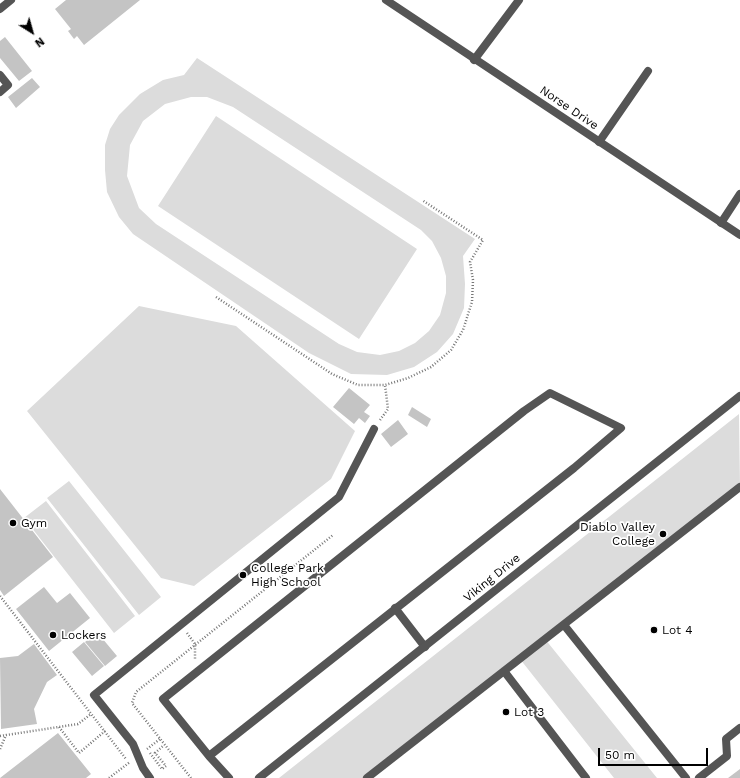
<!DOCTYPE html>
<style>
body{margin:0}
#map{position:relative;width:740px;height:778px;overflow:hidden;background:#fff;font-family:"Work Sans",sans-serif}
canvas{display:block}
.north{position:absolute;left:12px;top:12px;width:40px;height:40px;-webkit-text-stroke:3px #fff;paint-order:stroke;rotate:143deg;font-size:11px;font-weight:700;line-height:16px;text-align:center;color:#000}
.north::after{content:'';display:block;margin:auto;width:14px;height:18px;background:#000;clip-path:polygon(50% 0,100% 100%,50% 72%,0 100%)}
.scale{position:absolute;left:598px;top:748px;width:110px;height:18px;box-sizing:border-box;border:2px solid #000;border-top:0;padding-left:5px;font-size:12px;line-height:14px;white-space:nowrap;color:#000;-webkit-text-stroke:3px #fff;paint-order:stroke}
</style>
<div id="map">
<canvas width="740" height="778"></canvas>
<div class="north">N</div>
<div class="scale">50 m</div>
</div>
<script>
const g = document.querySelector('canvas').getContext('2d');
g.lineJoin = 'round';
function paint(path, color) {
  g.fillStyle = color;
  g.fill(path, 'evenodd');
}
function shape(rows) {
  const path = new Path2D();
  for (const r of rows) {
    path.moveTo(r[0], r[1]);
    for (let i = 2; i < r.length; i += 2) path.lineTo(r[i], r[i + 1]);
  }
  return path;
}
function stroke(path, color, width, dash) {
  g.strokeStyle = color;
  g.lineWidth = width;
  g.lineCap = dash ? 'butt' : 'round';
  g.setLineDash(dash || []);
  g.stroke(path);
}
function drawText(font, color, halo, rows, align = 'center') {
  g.font = font + ' "Work Sans",sans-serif';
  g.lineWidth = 3.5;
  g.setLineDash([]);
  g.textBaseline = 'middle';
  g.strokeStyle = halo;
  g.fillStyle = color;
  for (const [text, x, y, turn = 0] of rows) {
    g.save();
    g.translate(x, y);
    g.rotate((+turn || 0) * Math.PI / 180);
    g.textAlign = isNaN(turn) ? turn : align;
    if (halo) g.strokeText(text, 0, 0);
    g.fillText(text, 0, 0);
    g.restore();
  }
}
const green = shape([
 [197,58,475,239,463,256,465,284,464,308,453,334,437,352,414,367,387,375,351,374,309,353,133,234,119,217,107,192,105,170,105,145,110,129,119,115,140,94,163,80,184,75],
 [191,97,207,97,233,107,421,230,432,241,441,258,446,276,446,293,440,315,429,331,415,343,399,351,380,355,357,352,339,344,156,224,139,208,127,176,130,145,143,121,165,104],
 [216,116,417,249,359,339,158,206],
 [139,306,236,326,355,431,331,479,194,586,161,578,27,411],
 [739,414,740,487,545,639,657,778,614,778,520,659,367,778,279,778],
 [69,481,161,597,139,615,47,498],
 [46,501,135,616,114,633,24,518]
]);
const building = shape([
 [66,0,140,0,84,45,77,36,74,39,68,31,71,29,55,9],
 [5,37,32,71,19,81,0,58,0,41],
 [32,78,40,87,16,108,8,97],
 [349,388,370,405,364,412,370,416,365,423,359,418,354,424,333,407],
 [412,407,431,419,427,427,408,415],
 [398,420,408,434,391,447,381,434],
 [0,489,53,557,4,596,0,590],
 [44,587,57,603,70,593,90,618,49,651,16,609],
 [97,632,117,656,105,666,85,642],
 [84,642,104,666,92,676,72,652],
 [34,644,57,675,47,682,34,709,37,724,1,729,0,658,18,656],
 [58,733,91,774,86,778,0,778],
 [740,769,740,778,728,778]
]);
const path = shape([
 [216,297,332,374,358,385,385,385,408,378,431,367,451,350,463,330,472,302,473,280,470,262,483,240,422,200],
 [380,420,388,409,385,385],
 [0,596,126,759],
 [187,633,195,644,195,659],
 [59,727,79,753,105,731],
 [0,736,78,724,91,714],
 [0,749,6,735],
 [147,749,160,739],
 [150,753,162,769,166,766,155,753,164,745],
 [109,778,130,762],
 [191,778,132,703,136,692,333,535]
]);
const service = shape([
 [0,9,11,0],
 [0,75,8,85,0,92],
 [395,608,425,647],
 [564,625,686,778],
 [504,671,586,778],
 [209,756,574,468,621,428,550,393,524,411,163,699,209,756,229,778],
 [150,778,143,768,133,744,94,695,339,497,374,429],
 [367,778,740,487],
 [699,778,727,756,726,739,740,728]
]);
const minor = shape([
 [474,60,519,0],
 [599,142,648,71],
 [721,223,740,194],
 [259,778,740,396]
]);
const tertiary = shape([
 [386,0,740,235]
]);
const markers = [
 [13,523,4,"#000"],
 [663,534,4,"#000"],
 [243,575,4,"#000"],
 [654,630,4,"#000"],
 [53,635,4,"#000"],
 [506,712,4,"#000"]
];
const streetNames = [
 ["Norse Drive",569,108,34],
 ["Viking Drive",492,578,-39]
];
const poiNames = [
 ["Gym",21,523],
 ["Diablo Valley",655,527,"right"],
 ["College",655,541,"right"],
 ["College Park",251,568],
 ["High School",251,582],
 ["Lot 4",662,630],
 ["Lockers",61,635],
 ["Lot 3",514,712]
];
paint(green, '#dcdcdc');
paint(building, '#c4c4c4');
stroke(path, '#777', 2.5, [1, 2]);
stroke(service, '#555', 8);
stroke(minor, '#555', 8);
stroke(tertiary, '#555', 8);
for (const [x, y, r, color] of markers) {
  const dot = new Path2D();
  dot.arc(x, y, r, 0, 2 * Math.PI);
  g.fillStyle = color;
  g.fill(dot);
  stroke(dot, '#fff', 1.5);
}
drawText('12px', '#000', '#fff', streetNames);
drawText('12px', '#000', '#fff', poiNames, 'left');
</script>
